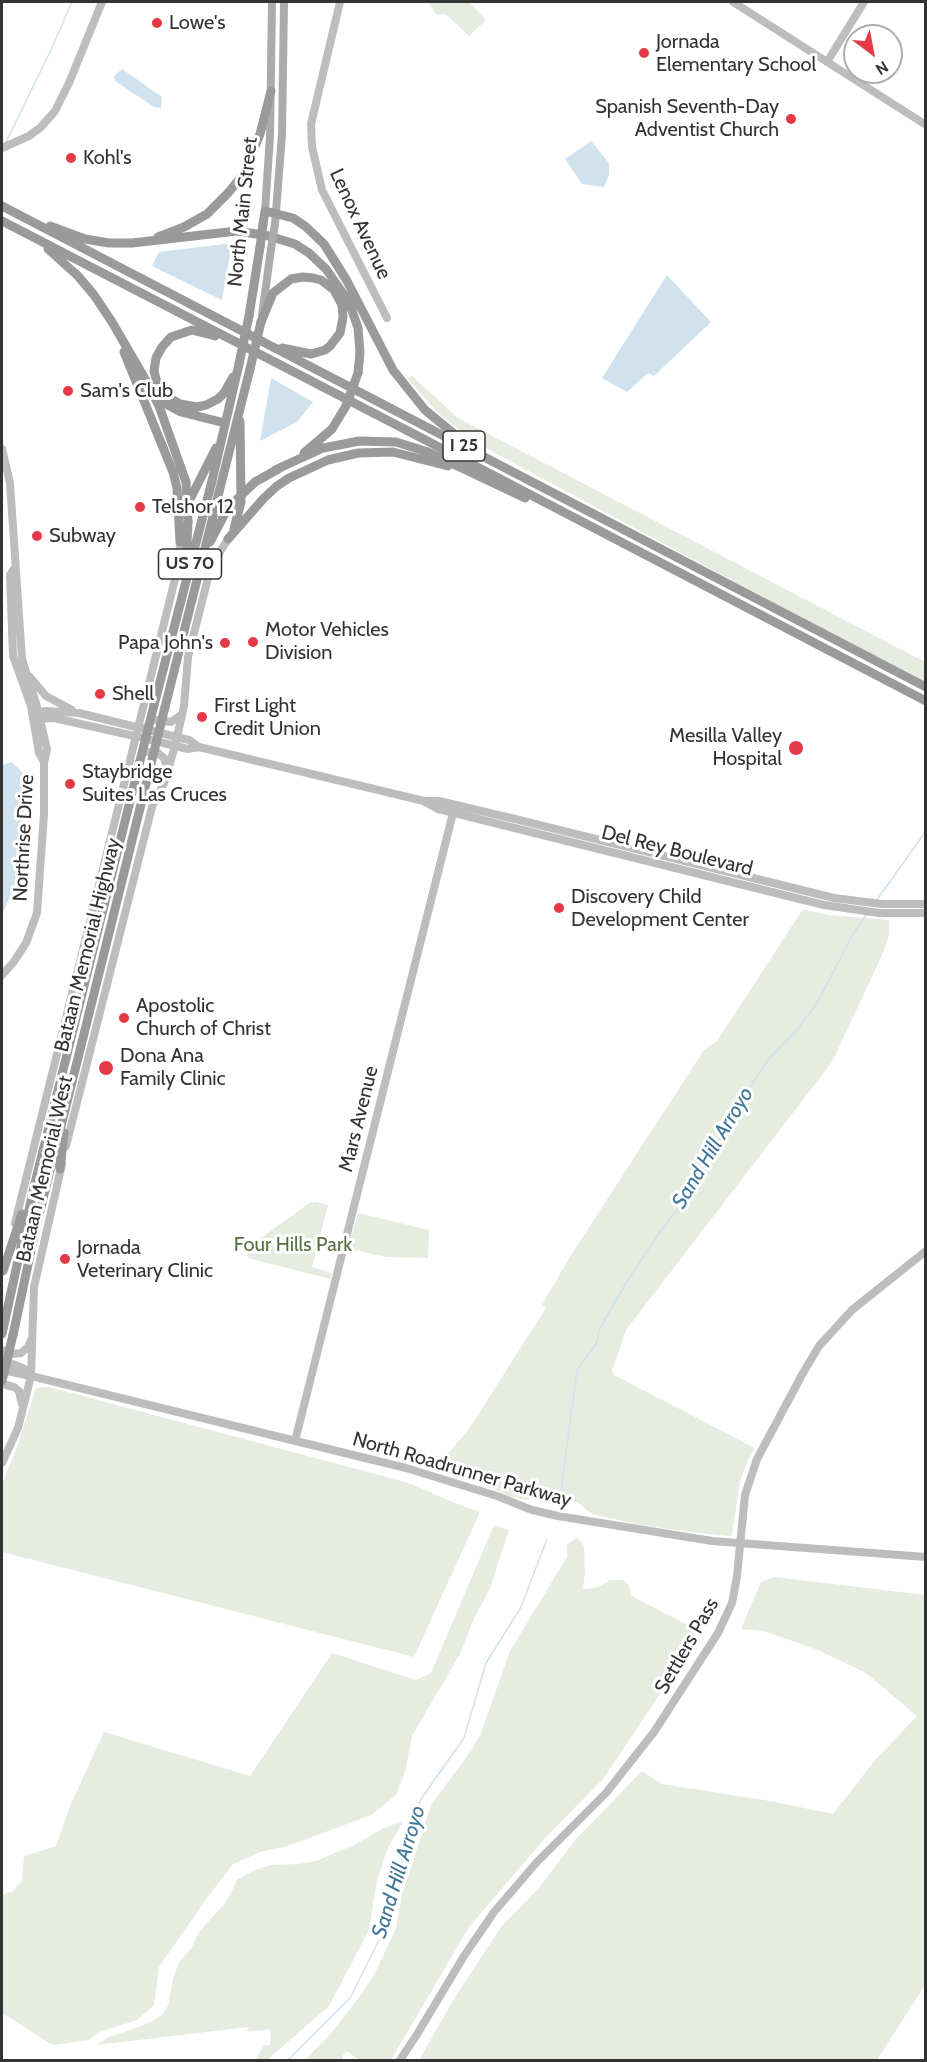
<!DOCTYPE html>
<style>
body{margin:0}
#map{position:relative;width:927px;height:2062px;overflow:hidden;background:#fff;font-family:Cabin,sans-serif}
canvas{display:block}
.frame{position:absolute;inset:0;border:3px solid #333;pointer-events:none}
.north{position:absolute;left:843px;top:24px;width:60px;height:60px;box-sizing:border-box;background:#fff;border:2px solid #adadad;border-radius:50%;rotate:148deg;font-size:16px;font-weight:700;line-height:24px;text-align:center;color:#333}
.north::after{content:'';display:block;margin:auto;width:21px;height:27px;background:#e63946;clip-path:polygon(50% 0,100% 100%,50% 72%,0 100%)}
</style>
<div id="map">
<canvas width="927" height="2062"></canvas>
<div class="frame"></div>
<div class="north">N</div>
</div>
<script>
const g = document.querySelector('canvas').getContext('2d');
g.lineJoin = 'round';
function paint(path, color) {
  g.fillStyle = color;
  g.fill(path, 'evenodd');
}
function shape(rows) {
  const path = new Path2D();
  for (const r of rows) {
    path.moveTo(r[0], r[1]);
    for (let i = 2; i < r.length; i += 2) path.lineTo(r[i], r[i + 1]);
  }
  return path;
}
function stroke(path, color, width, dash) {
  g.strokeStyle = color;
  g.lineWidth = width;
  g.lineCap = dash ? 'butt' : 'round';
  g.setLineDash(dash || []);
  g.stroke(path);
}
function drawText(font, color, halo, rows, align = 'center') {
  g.font = font + ' Cabin,sans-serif';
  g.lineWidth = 6;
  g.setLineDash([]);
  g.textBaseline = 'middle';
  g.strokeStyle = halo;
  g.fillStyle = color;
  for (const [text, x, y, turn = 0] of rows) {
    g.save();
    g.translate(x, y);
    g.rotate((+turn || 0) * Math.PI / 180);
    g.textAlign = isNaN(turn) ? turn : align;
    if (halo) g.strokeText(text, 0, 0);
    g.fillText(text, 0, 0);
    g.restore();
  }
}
const green = shape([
 [428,2,469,2,486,20,469,36,448,16,444,14,437,15],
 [412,376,458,418,925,662,925,681,798,616,471,440,438,413,407,378],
 [803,909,828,915,889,920,889,935,883,953,832,1062,626,1330,612,1371,614,1375,755,1448,747,1462,740,1481,732,1535,729,1536,699,1533,641,1525,592,1514,577,1502,537,1497,525,1500,509,1496,454,1471,434,1470,469,1429,546,1308,542,1305,571,1255,704,1050,717,1041],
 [316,1202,328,1205,312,1267,332,1273,330,1279,248,1258,245,1244,264,1236,309,1203],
 [358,1213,429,1230,428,1258,386,1257,355,1250,350,1243],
 [49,1387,409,1483,452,1502,480,1512,414,1657,2,1552,2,1483,16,1450,36,1388],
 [494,1525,509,1530,490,1588,472,1623,460,1654,412,1736,405,1772,396,1795,371,1815,288,1846,263,1851,233,1864,204,1902,159,1967,154,2005,137,2020,100,2032,89,2040,53,2045,2,2013,2,1895,13,1891,22,1881,24,1856,56,1846,70,1806,104,1732,250,1776,332,1653,416,1680,431,1673],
 [577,1537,584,1546,585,1572,583,1589,595,1588,611,1580,624,1580,629,1585,632,1596,697,1630,697,1638,603,1779,547,1836,469,1927,391,2060,359,2060,347,2051,343,2055,343,2060,305,2060,331,2033,364,1991,378,1967,396,1928,402,1895,431,1805,471,1751,481,1733,510,1651,567,1557,567,1545],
 [775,1577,925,1595,925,1985,877,2060,419,2060,457,1994,501,1927,539,1888,576,1839,642,1771,662,1784,770,1801,833,1814,876,1759,917,1716,866,1673,818,1650,764,1631,741,1629,761,1582],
 [403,1821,387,1850,377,1880,369,1930,329,2006,267,2060,255,2060,264,2045,270,2045,271,2030,247,2031,249,2027,96,2045,109,2037,144,2025,161,2016,168,2006,174,1975,180,1961,192,1947,199,1932,226,1902,238,1879,255,1870,270,1865,299,1864,316,1861,354,1845,382,1829]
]);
const water = shape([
 [122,69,162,97,161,108,154,107,115,81,114,76],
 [591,141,609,163,609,175,604,187,582,184,565,159],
 [232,243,222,300,152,266,159,252],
 [667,275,711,322,654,376,648,373,627,392,602,378],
 [271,378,313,402,297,422,260,441],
 [12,762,24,774,25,794,22,840,24,868,2,914,2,765]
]);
const stream = shape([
 [6,142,49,54,72,2],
 [876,901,926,831],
 [561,1491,577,1370,596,1344,600,1328,629,1278,659,1233,686,1198,743,1097,768,1060,796,1031,817,1003,853,934,866,915],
 [288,2060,350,1998,388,1922,407,1839,421,1799,464,1738,486,1663,521,1607,547,1539]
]);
const secondary = shape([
 [340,2,311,124,312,147,322,190,387,318],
 [733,2,926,125],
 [827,62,864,2],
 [2,148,29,136,41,127,55,111,69,83,102,2],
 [2,449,10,483,22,659,36,703,47,749,44,764,44,814,37,913,26,943,13,963,2,975],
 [14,569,10,575,13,656,31,706,39,753,44,762],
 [30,677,46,696,72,710],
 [33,714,45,711,79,713,189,740,199,747,424,801,439,801,515,819,834,898,882,904,926,904],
 [37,719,54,718,139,737],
 [156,720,171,722,181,715],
 [151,740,188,749,199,747],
 [148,752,158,753,164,758,167,767],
 [425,802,438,809,824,905,879,913,926,913],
 [66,1146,152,807,164,783,175,746,184,706,188,657,211,566,228,539],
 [15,1223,179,563,180,542],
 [2,1350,12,1354,21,1353,28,1347,31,1340],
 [2,1360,23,1368,31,1376],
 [2,1370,31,1376,406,1468,497,1496,532,1510,558,1516,712,1541,926,1557],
 [2,1384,14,1387,19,1391,22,1404],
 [295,1441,455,805],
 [2,1463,18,1428,31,1376,34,1287,62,1164],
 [400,2060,416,2036,464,1956,494,1912,537,1862,606,1793,654,1732,718,1633,732,1603,737,1576,745,1495,757,1459,803,1373,819,1346,852,1310,926,1251]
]);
const primary = shape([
 [265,211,270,136,272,2],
 [275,224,282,135,284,2],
 [262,315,271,249]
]);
const highway = shape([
 [2,206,926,687],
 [2,221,412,433,926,701],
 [263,224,265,211,293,218,305,226,324,244,347,281,393,370,425,410,458,437],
 [50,226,85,239,109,243,132,243,237,231,269,236,295,244,309,253,326,269,349,302,358,328,360,352,358,373],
 [158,237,184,227,207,214,229,192,244,173,260,134,271,91],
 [48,249,78,276,94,295,112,322,148,384,159,406,186,482],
 [249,316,260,247],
 [261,322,273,293,291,279,303,277,313,278,321,280,334,290,342,305,343,317,340,333,330,346,325,350,311,354,282,348],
 [215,336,192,330,171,337,162,347,156,358,154,371,157,383,169,398,180,404,197,407,206,405,218,399,224,393,233,377],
 [124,352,173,472,177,488,180,542],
 [157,395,164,403,181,412,225,423],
 [304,453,332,429],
 [275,470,323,448,339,445,359,441,396,442,428,452,525,498],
 [255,482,280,468],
 [187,505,216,448],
 [234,529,241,502,240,421],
 [228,539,264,498,277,486,289,478,328,460,358,453,393,452,448,466],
 [210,542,228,508],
 [186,562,188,522],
 [154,705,212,481,239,364],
 [165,707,250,369],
 [60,1169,64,1133],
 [3,1271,22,1214],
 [2,1334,34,1187,139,765],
 [13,1335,36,1227,150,768]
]);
const primaryBridge = shape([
 [271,249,275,224]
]);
const highwayBridge = shape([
 [260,247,263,224],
 [239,364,249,316],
 [250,369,261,322],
 [332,429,346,406,358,373],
 [186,482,188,522],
 [228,508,255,482],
 [139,765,154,705],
 [150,768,165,707],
 [2,1381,13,1335]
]);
const markers = [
 [157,23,6,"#e63946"],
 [644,53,6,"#e63946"],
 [791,119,6,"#e63946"],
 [71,158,6,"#e63946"],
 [68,391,6,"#e63946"],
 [140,507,6,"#e63946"],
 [37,536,6,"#e63946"],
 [253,642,6,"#e63946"],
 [225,643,6,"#e63946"],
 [100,694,6,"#e63946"],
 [202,717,6,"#e63946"],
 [796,748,8,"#e63946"],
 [70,784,6,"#e63946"],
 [559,908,6,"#e63946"],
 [124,1018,6,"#e63946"],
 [106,1068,8,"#e63946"],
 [65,1259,6,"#e63946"]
];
const shields = [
 [464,446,42],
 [190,564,63]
];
const shieldNames = [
 ["I 25",464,446],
 ["US 70",190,564]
];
const poiNames = [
 ["Lowe's",169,23],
 ["Jornada",656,42],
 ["Elementary School",656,65],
 ["Spanish Seventh-Day",779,107,"right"],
 ["Adventist Church",779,130,"right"],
 ["Kohl's",83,158],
 ["Sam's Club",80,391],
 ["Telshor 12",152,507],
 ["Subway",49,536],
 ["Motor Vehicles",265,630],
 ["Division",265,653],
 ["Papa John's",213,643,"right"],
 ["Shell",112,694],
 ["First Light",214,706],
 ["Credit Union",214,729],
 ["Mesilla Valley",782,736,"right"],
 ["Hospital",782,759,"right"],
 ["Staybridge",82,772],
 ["Suites Las Cruces",82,795],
 ["Discovery Child",571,897],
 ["Development Center",571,920],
 ["Apostolic",136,1006],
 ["Church of Christ",136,1029],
 ["Dona Ana",120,1056],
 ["Family Clinic",120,1079],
 ["Jornada",77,1248],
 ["Veterinary Clinic",77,1271]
];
const streetNames = [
 ["North Main Street",243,212,-84],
 ["Lenox Avenue",360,224,65],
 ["Northrise Drive",24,838,-87],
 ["Del Rey Boulevard",677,851,14],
 ["Bataan Memorial Highway",88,945,-76],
 ["Mars Avenue",359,1119,-76],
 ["Bataan Memorial West",45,1169,-77],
 ["North Roadrunner Parkway",462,1470,16],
 ["Settlers Pass",687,1646,-60]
];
const parkNames = [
 ["Four Hills Park",293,1245]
];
const waterNames = [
 ["Sand Hill Arroyo",713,1148,-59],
 ["Sand Hill Arroyo",399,1872,-73]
];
paint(green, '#e6ecdf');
paint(water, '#cfe2ee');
stroke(stream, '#cfe2ee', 1.5);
stroke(secondary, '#bdbdbd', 8);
stroke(primary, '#ababab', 8);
stroke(highway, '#9a9a9a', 9);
stroke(primaryBridge, '#ababab', 8);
stroke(highwayBridge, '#9a9a9a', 9);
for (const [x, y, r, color] of markers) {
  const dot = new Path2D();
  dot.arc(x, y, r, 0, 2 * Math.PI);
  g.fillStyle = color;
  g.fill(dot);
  stroke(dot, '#fff', 2);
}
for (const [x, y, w] of shields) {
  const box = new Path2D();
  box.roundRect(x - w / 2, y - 15, w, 30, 4.5);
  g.fillStyle = '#fff';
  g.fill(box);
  stroke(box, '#333', 1.5);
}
drawText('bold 18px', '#333', null, shieldNames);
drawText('20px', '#333', '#fff', poiNames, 'left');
drawText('20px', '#333', '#fff', streetNames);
drawText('20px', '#56703f', '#fff', parkNames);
drawText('italic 21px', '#3f7597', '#fff', waterNames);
</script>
